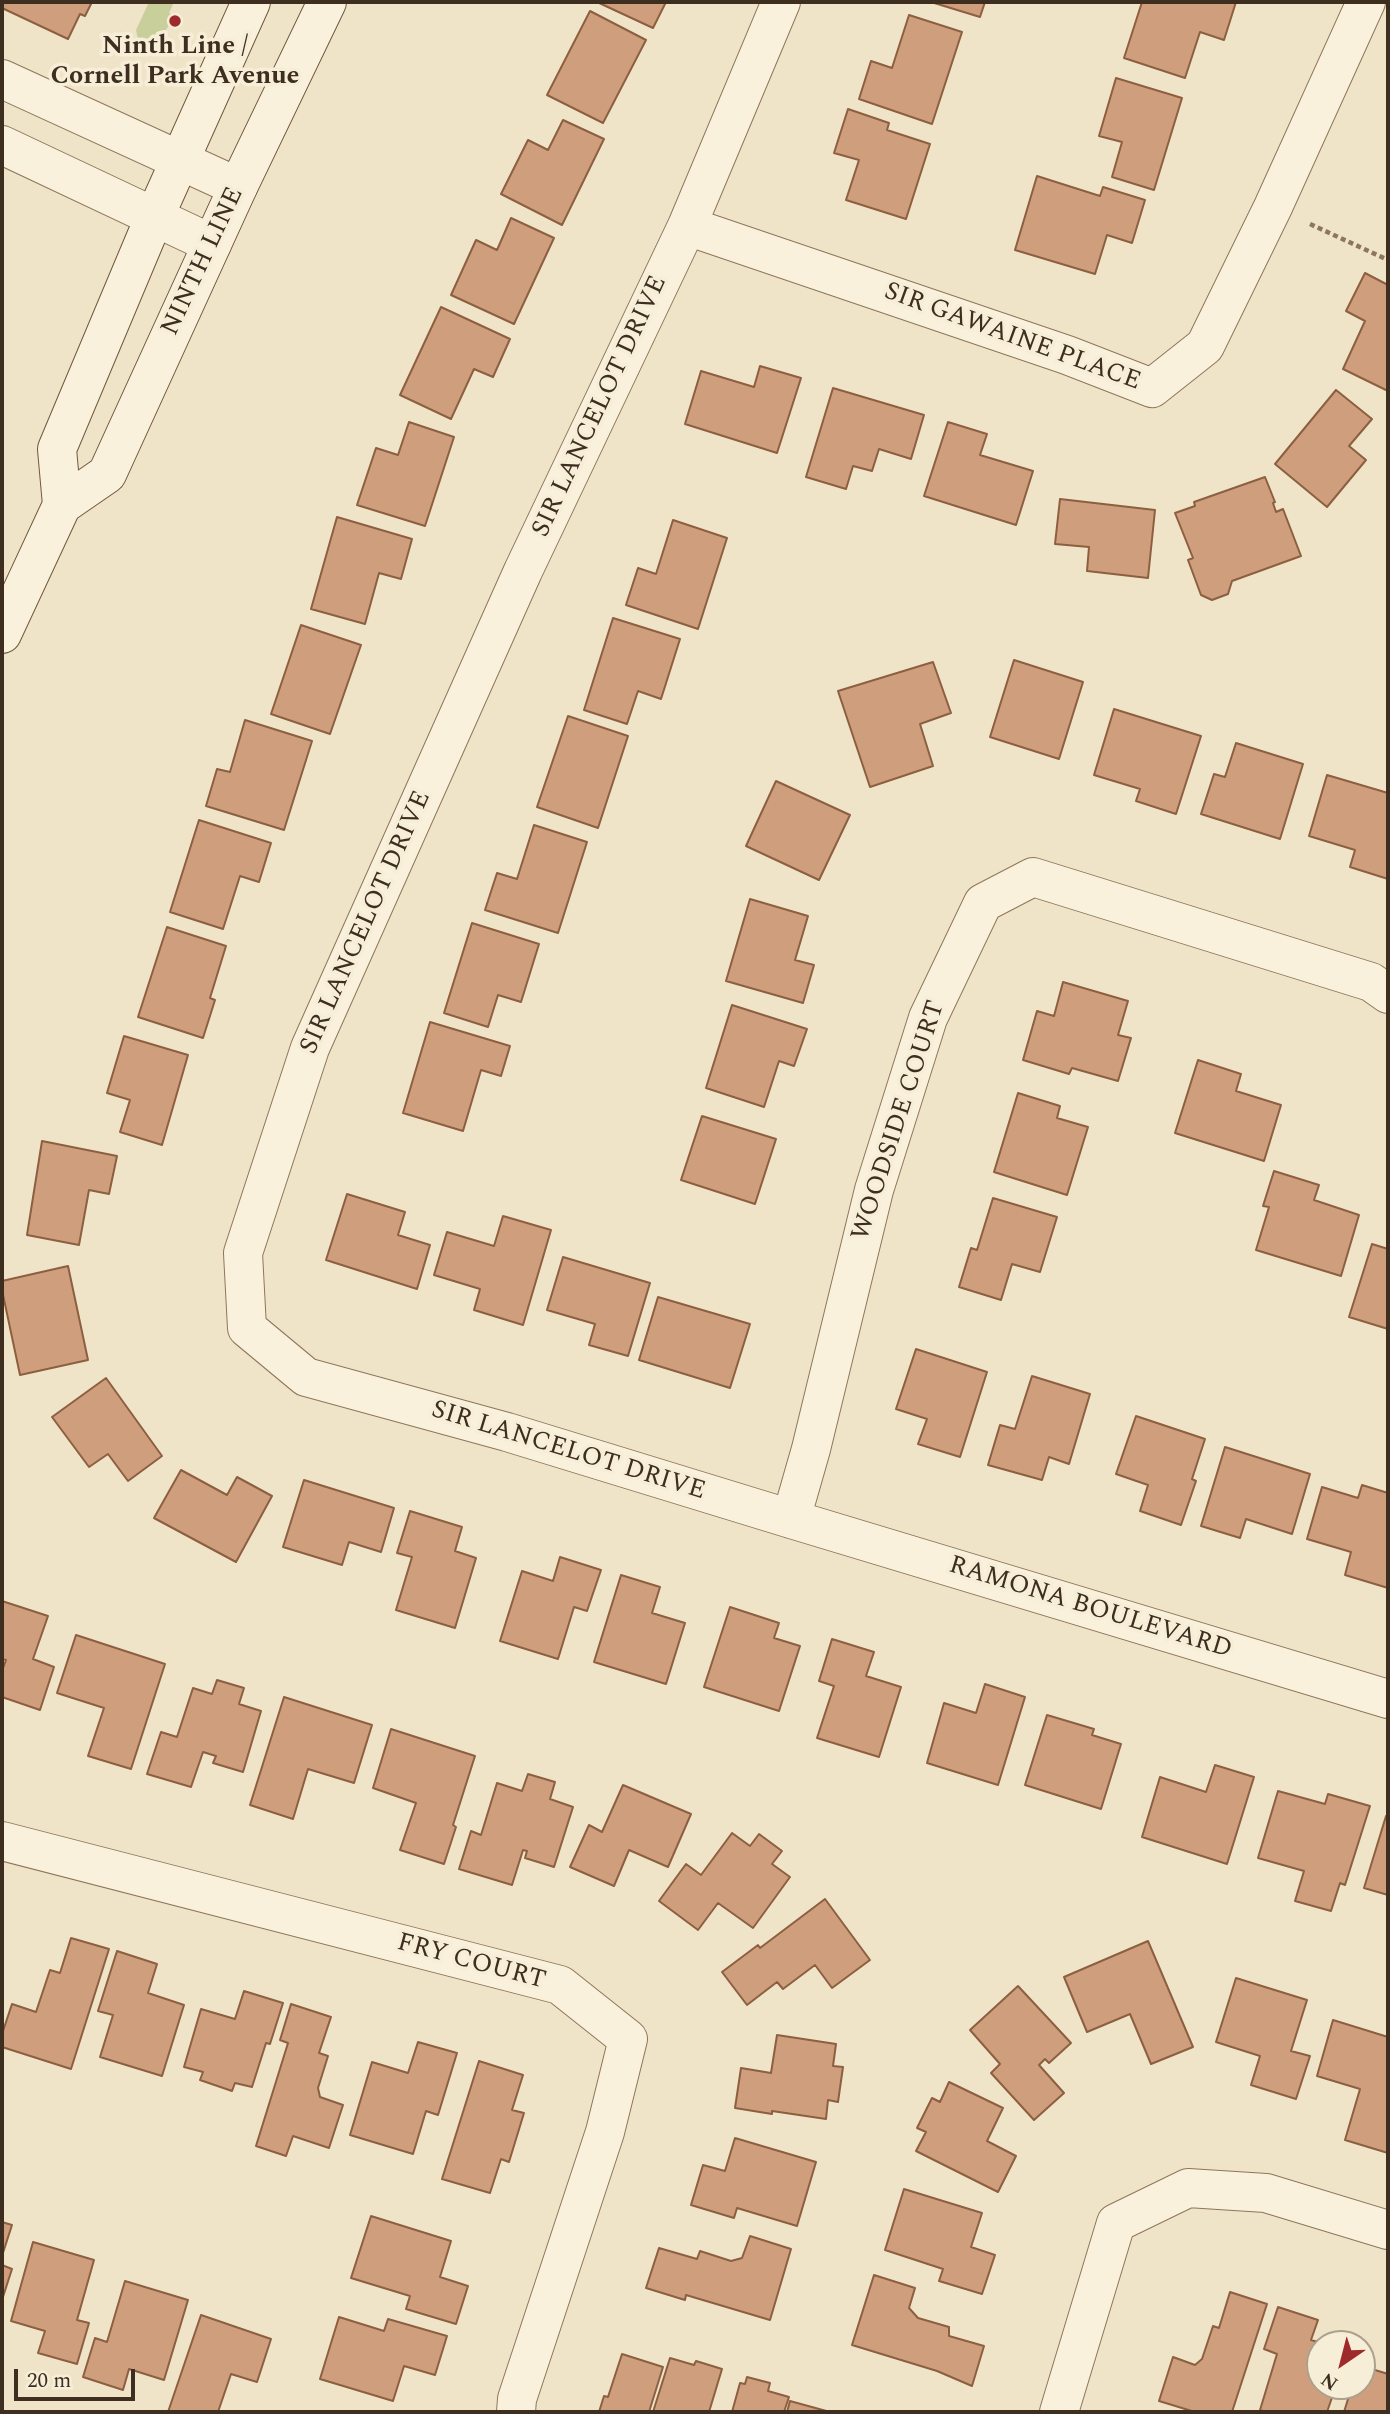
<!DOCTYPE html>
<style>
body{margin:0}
#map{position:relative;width:1390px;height:2414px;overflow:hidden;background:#f0e4c8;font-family:Spectral,serif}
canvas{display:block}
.frame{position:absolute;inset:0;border:4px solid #3d2e20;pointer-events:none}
.north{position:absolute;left:1306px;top:2330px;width:70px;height:70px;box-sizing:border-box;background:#f7eed8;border:2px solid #ada18e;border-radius:50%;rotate:215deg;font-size:19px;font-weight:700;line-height:28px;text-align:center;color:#3d2e20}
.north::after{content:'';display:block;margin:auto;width:24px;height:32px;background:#9e2a2b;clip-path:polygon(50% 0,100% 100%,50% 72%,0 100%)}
.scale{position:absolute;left:14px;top:2369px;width:121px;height:32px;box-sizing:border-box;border:4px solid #3d2e20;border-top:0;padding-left:9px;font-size:21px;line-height:24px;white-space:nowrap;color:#3d2e20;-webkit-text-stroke:5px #f7eed8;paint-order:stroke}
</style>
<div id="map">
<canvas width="1390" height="2414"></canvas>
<div class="frame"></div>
<div class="north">N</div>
<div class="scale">20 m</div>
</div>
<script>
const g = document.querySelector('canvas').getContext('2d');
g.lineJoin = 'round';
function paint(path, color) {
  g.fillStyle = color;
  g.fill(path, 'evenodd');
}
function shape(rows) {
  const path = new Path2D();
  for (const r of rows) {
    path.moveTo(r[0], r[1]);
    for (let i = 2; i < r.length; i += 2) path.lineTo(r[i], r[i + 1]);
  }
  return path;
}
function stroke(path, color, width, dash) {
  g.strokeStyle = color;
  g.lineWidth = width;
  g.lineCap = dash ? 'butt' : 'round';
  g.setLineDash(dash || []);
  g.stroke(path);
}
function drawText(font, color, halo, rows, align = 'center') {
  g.font = font + ' Spectral,serif';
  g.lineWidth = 7;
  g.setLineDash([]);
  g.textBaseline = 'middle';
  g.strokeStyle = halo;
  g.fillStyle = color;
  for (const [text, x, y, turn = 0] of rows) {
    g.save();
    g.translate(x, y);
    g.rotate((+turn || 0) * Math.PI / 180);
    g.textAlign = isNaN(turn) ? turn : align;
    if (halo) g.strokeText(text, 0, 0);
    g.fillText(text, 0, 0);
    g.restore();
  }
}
const green = shape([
 [149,2,174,2,169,13,175,16,151,53,139,45,136,30]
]);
const building = shape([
 [2,2,92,2,85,16,80,14,68,39,2,8,2,2],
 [597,2,666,2,653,28,597,2],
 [931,2,985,2,980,17,931,2],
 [1142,2,1236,2,1224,40,1200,32,1185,78,1124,58,1142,2],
 [590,11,646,40,603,123,547,95,590,11],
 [909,15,962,32,932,124,859,99,871,61,892,68,909,15],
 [1116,78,1182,98,1154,190,1112,177,1122,142,1099,136,1116,78],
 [848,109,889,123,887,130,930,144,906,219,846,200,859,160,834,153,848,109],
 [563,120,604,139,562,225,501,194,528,140,548,150,563,120],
 [1037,176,1100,196,1103,187,1145,200,1132,243,1107,235,1095,274,1015,250,1037,176],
 [511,218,554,238,514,324,451,295,476,240,497,250,511,218],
 [1365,273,1388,285,1388,391,1343,369,1365,321,1346,311,1365,273],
 [441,307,510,339,493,377,474,369,451,419,400,395,441,307],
 [760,366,801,378,777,453,685,424,701,371,754,387,760,366],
 [833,388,924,415,911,459,879,449,872,471,853,466,846,489,806,477,833,388],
 [1336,390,1372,419,1349,446,1366,460,1327,507,1275,464,1336,390],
 [409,422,454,437,425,526,357,505,376,448,398,455,409,422],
 [948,422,987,434,980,455,1033,471,1016,525,924,496,948,422],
 [1265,477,1275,502,1273,503,1276,512,1283,509,1301,556,1232,581,1228,594,1212,600,1201,595,1188,560,1193,558,1175,513,1195,506,1194,502,1265,477],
 [1060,499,1155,510,1148,578,1087,571,1089,547,1055,544,1060,499],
 [337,517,412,539,401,579,379,573,365,624,311,609,337,517],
 [673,520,727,538,698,629,626,605,638,568,656,574,673,520],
 [613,618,680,639,661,699,638,691,627,724,584,710,613,618],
 [301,625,361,645,330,734,271,714,301,625],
 [1014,660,1083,682,1059,759,990,737,1014,660],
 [933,662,951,713,920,724,933,766,870,787,838,691,933,662],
 [1114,709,1201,736,1176,814,1136,801,1140,789,1094,775,1114,709],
 [568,716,628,736,598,828,537,807,568,716],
 [245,720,312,741,284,830,206,806,217,769,230,772,245,720],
 [1236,743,1303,764,1280,839,1201,814,1214,774,1225,777,1236,743],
 [1327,775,1388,793,1388,879,1350,867,1355,850,1309,836,1327,775],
 [776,781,850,815,819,880,746,846,776,781],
 [199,820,271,843,259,882,240,876,223,929,170,912,199,820],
 [534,825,587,842,558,933,485,910,497,873,517,879,534,825],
 [750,899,808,916,795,960,814,965,803,1003,726,981,750,899],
 [472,923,539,944,521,1002,498,995,488,1027,444,1013,472,923],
 [167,927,226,946,210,998,215,1000,203,1038,138,1017,167,927],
 [1063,982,1128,1001,1118,1035,1131,1038,1118,1081,1072,1068,1069,1074,1023,1060,1037,1011,1054,1016,1063,982],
 [732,1005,807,1029,794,1066,779,1061,764,1107,706,1088,732,1005],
 [430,1022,510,1046,501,1076,481,1070,463,1131,403,1113,430,1022],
 [124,1036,188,1055,162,1145,120,1132,130,1100,107,1093,124,1036],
 [1198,1060,1241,1074,1236,1091,1281,1105,1264,1161,1175,1133,1198,1060],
 [1018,1093,1060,1106,1057,1118,1088,1127,1067,1195,994,1172,1018,1093],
 [702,1116,776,1139,755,1204,681,1180,702,1116],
 [42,1141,117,1156,109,1194,89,1190,79,1245,27,1235,42,1141],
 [1274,1171,1319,1185,1314,1200,1359,1215,1341,1276,1256,1250,1269,1207,1263,1206,1274,1171],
 [347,1194,405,1212,398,1235,430,1245,417,1289,326,1260,347,1194],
 [993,1198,1057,1217,1040,1272,1012,1264,1001,1300,959,1287,971,1248,977,1250,993,1198],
 [503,1216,551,1230,523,1325,474,1310,480,1289,434,1275,447,1232,494,1246,503,1216],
 [1372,1244,1388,1249,1388,1329,1349,1317,1372,1244],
 [563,1257,650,1283,628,1356,589,1345,595,1324,547,1310,563,1257],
 [68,1266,88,1360,20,1375,2,1290,2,1281,68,1266],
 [658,1297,750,1324,730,1388,639,1360,658,1297],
 [916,1349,987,1372,960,1457,918,1444,927,1419,896,1409,916,1349],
 [1032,1376,1090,1394,1069,1464,1049,1457,1042,1480,988,1465,1000,1425,1015,1429,1032,1376],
 [106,1378,162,1456,128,1481,108,1454,89,1467,52,1417,106,1378],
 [1136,1416,1205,1439,1192,1479,1196,1481,1181,1525,1140,1511,1148,1485,1116,1474,1136,1416],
 [1225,1447,1310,1474,1292,1534,1246,1519,1240,1538,1201,1526,1225,1447],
 [181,1470,227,1495,237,1477,272,1496,236,1562,154,1518,181,1470],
 [304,1480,394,1508,381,1552,349,1542,342,1565,283,1547,304,1480],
 [1362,1485,1388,1493,1388,1588,1345,1575,1351,1552,1307,1539,1322,1487,1358,1498,1362,1485],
 [410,1511,462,1527,455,1551,476,1558,455,1628,396,1610,412,1557,397,1553,410,1511],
 [560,1557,601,1570,587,1611,574,1607,558,1659,500,1641,522,1571,553,1581,560,1557],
 [621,1575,660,1587,652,1613,685,1623,666,1684,594,1662,621,1575],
 [2,1601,48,1616,33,1659,54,1667,40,1710,2,1697,2,1671,6,1660,2,1659,2,1601],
 [730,1607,779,1623,774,1638,800,1646,779,1711,704,1687,730,1607],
 [76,1635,165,1664,131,1769,88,1756,104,1708,57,1693,76,1635],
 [832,1639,874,1652,866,1676,901,1687,879,1757,817,1738,834,1686,819,1681,832,1639],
 [217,1680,244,1688,239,1704,261,1711,243,1772,213,1763,216,1756,203,1752,191,1787,147,1774,161,1732,177,1737,193,1688,212,1694,217,1680],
 [985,1684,1025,1697,998,1785,927,1763,944,1703,976,1713,985,1684],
 [284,1697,372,1725,354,1783,308,1769,293,1819,250,1805,284,1697],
 [1047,1715,1094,1729,1092,1735,1121,1744,1101,1809,1025,1785,1047,1715],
 [391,1729,475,1756,453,1825,456,1827,444,1864,400,1850,416,1803,373,1788,391,1729],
 [1215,1765,1254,1777,1227,1864,1142,1837,1160,1777,1206,1792,1215,1765],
 [528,1774,555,1782,550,1799,573,1807,554,1867,525,1858,527,1851,523,1850,512,1885,459,1869,471,1831,481,1835,497,1783,522,1791,528,1774],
 [623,1785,691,1814,668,1867,629,1850,614,1886,570,1867,589,1825,602,1832,623,1785],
 [1278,1791,1325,1804,1328,1794,1370,1806,1345,1885,1340,1883,1331,1911,1295,1901,1304,1871,1258,1858,1278,1791],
 [1386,1816,1388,1816,1388,1895,1364,1888,1386,1816],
 [732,1833,750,1846,759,1834,782,1851,772,1864,790,1877,753,1928,718,1903,698,1930,659,1901,686,1864,701,1875,732,1833],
 [825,1899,870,1960,832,1988,815,1965,783,1989,777,1982,747,2005,722,1972,758,1945,760,1948,825,1899],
 [71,1938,109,1949,71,2069,2,2047,2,2034,12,2004,36,2012,50,1970,60,1973,71,1938],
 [1148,1941,1193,2047,1151,2064,1130,2014,1087,2032,1064,1977,1148,1941],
 [117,1951,157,1964,148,1993,184,2005,162,2076,100,2057,113,2015,98,2011,117,1951],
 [1236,1978,1307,2000,1291,2051,1310,2056,1296,2099,1251,2085,1260,2056,1216,2042,1236,1978],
 [1018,1986,1071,2043,1049,2063,1045,2059,1039,2065,1064,2093,1034,2120,991,2073,1000,2064,970,2030,1018,1986],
 [244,1991,283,2003,270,2044,266,2043,252,2087,235,2083,232,2091,200,2080,203,2072,184,2067,201,2009,235,2019,244,1991],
 [291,2004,331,2017,319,2053,328,2056,318,2088,320,2097,343,2105,329,2148,293,2136,286,2156,256,2146,288,2043,280,2040,291,2004],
 [1333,2020,1388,2037,1388,2153,1345,2140,1360,2089,1317,2076,1333,2020],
 [777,2035,836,2044,833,2066,843,2067,838,2102,828,2100,826,2119,772,2111,772,2114,735,2108,741,2068,771,2073,777,2035],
 [418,2042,457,2053,438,2115,426,2111,413,2154,350,2135,372,2062,408,2073,418,2042],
 [479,2061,523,2075,512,2110,524,2113,509,2162,501,2159,490,2193,442,2179,479,2061],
 [949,2082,1003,2108,987,2141,1016,2156,998,2192,916,2151,926,2132,917,2128,932,2098,940,2102,949,2082],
 [735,2138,816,2162,797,2226,737,2208,734,2218,691,2205,703,2165,725,2171,735,2138],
 [904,2189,982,2213,971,2247,995,2255,982,2294,939,2281,943,2269,885,2250,904,2189],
 [371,2216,451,2241,440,2277,468,2286,456,2324,406,2309,410,2296,351,2278,371,2216],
 [2,2222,12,2225,2,2256,2,2222],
 [750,2236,791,2249,770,2320,686,2295,685,2300,646,2288,659,2248,697,2259,700,2251,731,2261,742,2258,750,2236],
 [33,2242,94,2260,77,2320,89,2323,77,2364,38,2353,45,2331,11,2321,33,2242],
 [2,2265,12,2269,2,2300,2,2265],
 [874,2275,915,2288,909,2308,918,2318,949,2327,949,2336,984,2346,972,2386,937,2371,852,2345,874,2275],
 [125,2281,188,2300,164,2380,129,2369,123,2390,83,2377,95,2338,107,2342,125,2281],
 [1230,2292,1267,2304,1232,2412,1195,2412,1159,2401,1173,2357,1195,2365,1202,2359,1213,2326,1219,2328,1230,2292],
 [1278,2307,1318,2320,1311,2340,1325,2344,1320,2344,1320,2386,1336,2386,1327,2412,1266,2412,1260,2410,1277,2354,1264,2349,1278,2307],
 [201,2315,271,2339,257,2382,231,2374,218,2412,168,2412,201,2315],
 [339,2317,384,2331,388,2319,447,2336,435,2375,404,2366,393,2401,320,2379,339,2317],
 [622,2354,663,2367,649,2412,599,2412,604,2396,608,2397,622,2354],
 [670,2358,694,2365,696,2361,722,2369,709,2412,653,2412,670,2358],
 [1362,2366,1388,2374,1388,2412,1344,2412,1352,2386,1362,2386,1362,2366],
 [747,2377,770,2383,768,2391,789,2397,784,2412,732,2412,740,2383,745,2384,747,2377],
 [790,2401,830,2412,787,2412,790,2401]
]);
const path = shape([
 [1310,224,1388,260]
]);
const minor = shape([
 [781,2,687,226,523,571,310,1048,243,1253,247,1328,306,1377,507,1432,791,1519,1388,1699],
 [2,79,238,187],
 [2,145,212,244],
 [687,226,1067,355,1152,388,1205,346,1273,207,1366,2],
 [791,1519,811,1449,874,1190,928,1018,983,903,1033,877,1371,982,1388,994],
 [2,1841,560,1985,628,2039,605,2132,517,2399,516,2412],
 [1059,2412,1116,2223,1188,2188,1266,2193,1388,2230]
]);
const secondary = shape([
 [62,505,107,474,238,187,327,2],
 [2,634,62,505,57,449,154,218,251,2]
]);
const markers = [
 [175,21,7,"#9e2a2b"]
];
const poiNames = [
 ["Ninth Line /",175,48],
 ["Cornell Park Avenue",175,78]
];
const streetNames = [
 ["NINTH LINE",204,262,-65],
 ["SIR GAWAINE PLACE",1012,338,20],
 ["SIR LANCELOT DRIVE",601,407,-65],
 ["SIR LANCELOT DRIVE",367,923,-66],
 ["WOODSIDE COURT",900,1121,-72],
 ["SIR LANCELOT DRIVE",568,1452,17],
 ["RAMONA BOULEVARD",1090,1609,17],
 ["FRY COURT",471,1963,15]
];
paint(green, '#c9cf9b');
paint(building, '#cf9f7d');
stroke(building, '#8d5f41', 2);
stroke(minor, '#8d765c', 40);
stroke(secondary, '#6f573f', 40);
stroke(path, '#8d765c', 4.5, [5, 3.5]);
stroke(minor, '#faf1dc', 38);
stroke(secondary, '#faf1dc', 38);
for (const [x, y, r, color] of markers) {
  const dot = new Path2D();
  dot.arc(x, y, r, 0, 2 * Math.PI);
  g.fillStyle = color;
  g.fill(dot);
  stroke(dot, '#f7eed8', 2.5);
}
drawText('bold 26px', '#3d2e20', '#f7eed8', poiNames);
drawText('26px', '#3d2e20', '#f7eed8', streetNames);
</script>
